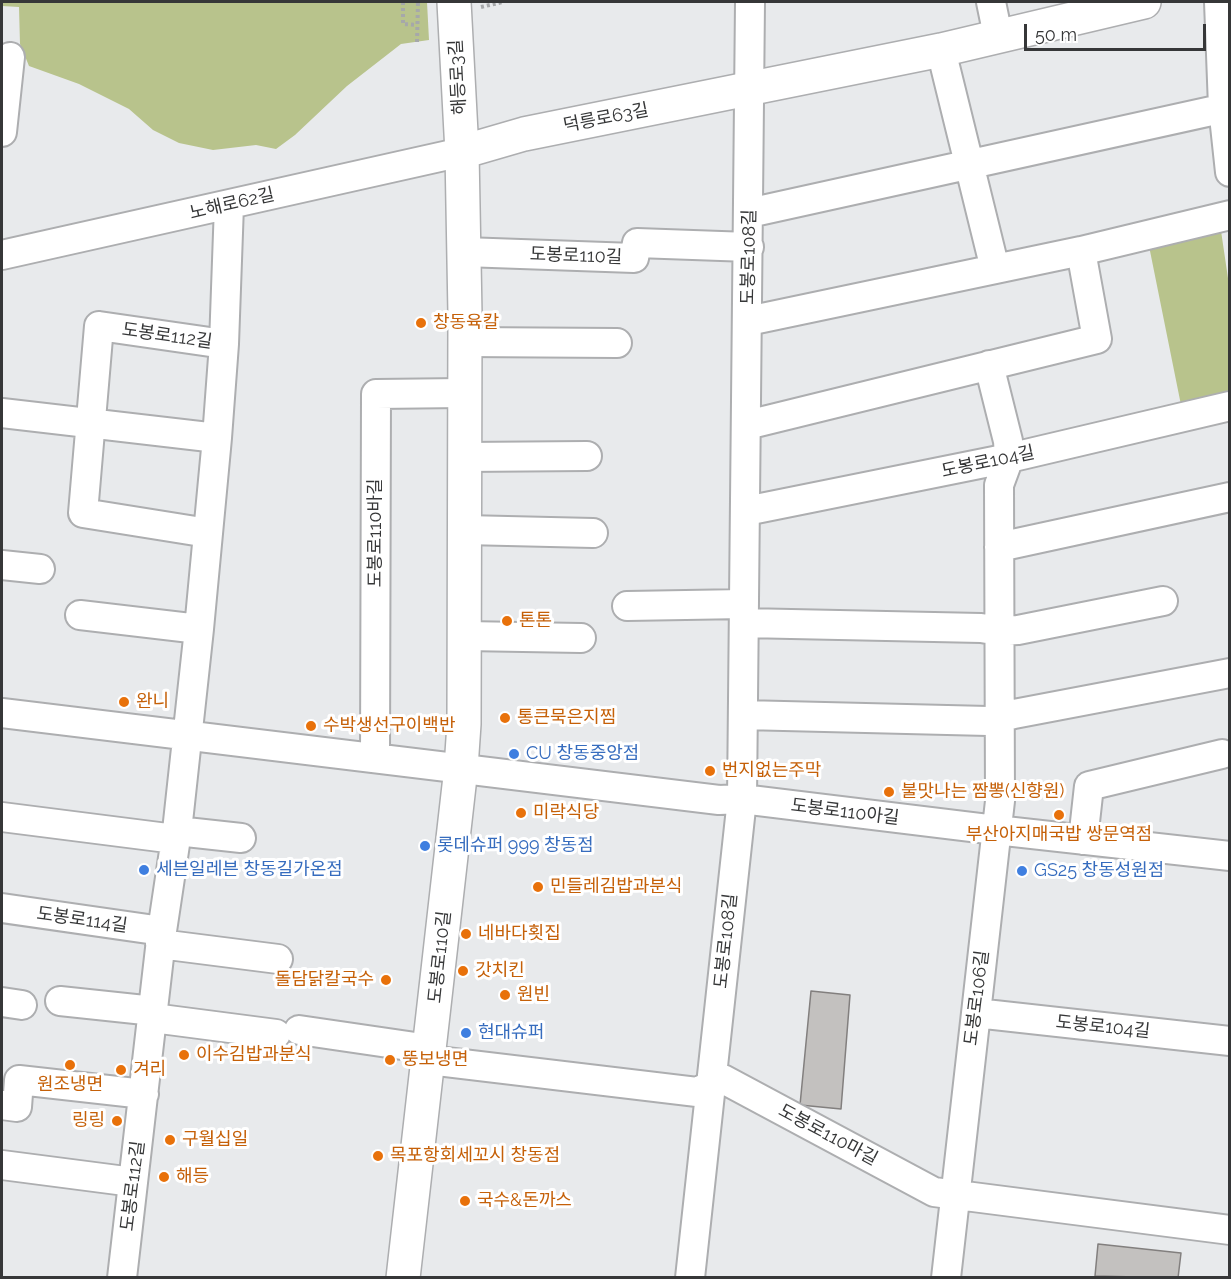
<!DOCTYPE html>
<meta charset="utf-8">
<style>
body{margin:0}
#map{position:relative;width:1231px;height:1279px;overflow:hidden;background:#e8eaec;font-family:Raleway,sans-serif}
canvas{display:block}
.frame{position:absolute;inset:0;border:3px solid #363738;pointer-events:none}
.scale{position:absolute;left:1024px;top:24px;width:182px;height:27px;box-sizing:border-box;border:3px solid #363738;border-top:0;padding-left:8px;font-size:18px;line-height:21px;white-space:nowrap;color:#363738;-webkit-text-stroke:4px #fff;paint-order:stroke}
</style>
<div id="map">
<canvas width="1231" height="1279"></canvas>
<div class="frame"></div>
<div class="scale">50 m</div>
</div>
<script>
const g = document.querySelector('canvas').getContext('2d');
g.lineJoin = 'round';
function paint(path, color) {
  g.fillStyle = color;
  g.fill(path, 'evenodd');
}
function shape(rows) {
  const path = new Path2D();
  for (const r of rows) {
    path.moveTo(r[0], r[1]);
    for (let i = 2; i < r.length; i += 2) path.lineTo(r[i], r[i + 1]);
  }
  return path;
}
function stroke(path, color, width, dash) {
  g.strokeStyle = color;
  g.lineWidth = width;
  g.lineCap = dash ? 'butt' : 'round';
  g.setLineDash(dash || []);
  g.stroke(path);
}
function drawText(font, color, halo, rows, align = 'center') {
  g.font = font + ' Raleway,"Noto Sans KR",sans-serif';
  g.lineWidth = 6;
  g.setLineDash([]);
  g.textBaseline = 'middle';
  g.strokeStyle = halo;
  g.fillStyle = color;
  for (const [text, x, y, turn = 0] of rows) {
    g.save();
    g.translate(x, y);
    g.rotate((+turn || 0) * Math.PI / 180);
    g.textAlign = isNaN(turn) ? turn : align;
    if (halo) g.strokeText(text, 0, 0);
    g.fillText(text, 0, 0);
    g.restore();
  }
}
const green = shape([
 [2,2,427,2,429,40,401,44,347,86,295,135,276,149,256,145,213,150,179,143,153,130,129,109,79,84,29,66,20,44,19,7,2,6],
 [1220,224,1229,285,1229,396,1182,410,1148,241]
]);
const building = shape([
 [811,991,850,995,841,1109,800,1105,811,991],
 [1098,1244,1181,1253,1178,1278,1095,1276,1098,1244]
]);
const path = shape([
 [403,2,403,24,417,25],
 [481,7,503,2],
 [417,42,418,2]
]);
const minor = shape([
 [991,2,998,36],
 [1219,2,1223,107,1230,172],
 [941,50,995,269],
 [2,132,10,57],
 [749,213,1230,107],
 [464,252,634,258,637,243,749,247],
 [2,255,462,152],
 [748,321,1081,251,1230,215],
 [464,342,617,343],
 [2,413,217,438],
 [747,425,1097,339,1081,251],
 [464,457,587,456],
 [746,511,1009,458,1230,406],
 [465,530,593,533],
 [208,533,83,513,99,326,224,344],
 [999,547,1230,497],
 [2,565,40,569],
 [627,606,744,604],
 [80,615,199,629],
 [744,623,981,628,999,631,1018,630,1163,601],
 [465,636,581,638],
 [2,713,719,800,742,799,996,830,1230,856],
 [743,715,988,721,1014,714,1230,673],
 [375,758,376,394,463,393],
 [2,817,175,839],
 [177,831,241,838],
 [1083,840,1089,786,1222,754],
 [2,908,162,931],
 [160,944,278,959],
 [60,1001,154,1011],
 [2,1002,22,1005],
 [976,1013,1230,1041],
 [153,1018,276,1034],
 [299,1030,429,1049],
 [429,1060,697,1092,723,1079,934,1192,1230,1230],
 [2,1105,17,1107,19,1080,144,1094],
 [2,1165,133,1182],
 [122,1278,162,931,177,831,199,629,217,438,224,344,229,205],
 [690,1278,742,799,750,2],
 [946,1278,1000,801,999,485,1009,458,1008,441,989,365]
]);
const tertiary = shape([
 [462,152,524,134,941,50,1144,2],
 [403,1278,461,768,464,724,465,315,462,152,454,2]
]);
const markers = [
 [421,323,6,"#e8710a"],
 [507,621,6,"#e8710a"],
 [124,702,6,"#e8710a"],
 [505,718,6,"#e8710a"],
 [311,726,6,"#e8710a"],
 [514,754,6,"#3f7fe0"],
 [710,771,6,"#e8710a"],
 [889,792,6,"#e8710a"],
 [521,813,6,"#e8710a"],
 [1059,815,6,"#e8710a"],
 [425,846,6,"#3f7fe0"],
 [144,870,6,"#3f7fe0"],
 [1022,871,6,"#3f7fe0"],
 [538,887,6,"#e8710a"],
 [466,934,6,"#e8710a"],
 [463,971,6,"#e8710a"],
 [386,980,6,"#e8710a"],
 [505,995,6,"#e8710a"],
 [466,1033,6,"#3f7fe0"],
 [184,1055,6,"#e8710a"],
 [390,1060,6,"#e8710a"],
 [70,1065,6,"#e8710a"],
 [121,1070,6,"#e8710a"],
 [117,1121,6,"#e8710a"],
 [170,1140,6,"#e8710a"],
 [378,1156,6,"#e8710a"],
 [164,1177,6,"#e8710a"],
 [465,1201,6,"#e8710a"]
];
const streetNames = [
 ["해등로3길",458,77,-93],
 ["덕릉로63길",606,118,-11],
 ["노해로62길",232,204,-13],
 ["도봉로110길",576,256,2],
 ["도봉로108길",749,257,-89],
 ["도봉로112길",167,336,8],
 ["도봉로104길",988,462,-12],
 ["도봉로110바길",376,533,-90],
 ["도봉로110아길",845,812,7],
 ["도봉로114길",82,920,8],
 ["도봉로108길",726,941,-84],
 ["도봉로110길",440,957,-84],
 ["도봉로106길",977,998,-83],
 ["도봉로104길",1103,1027,6],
 ["도봉로110마길",828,1135,28],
 ["도봉로112길",133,1186,-83]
];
const foodNames = [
 ["창동육칼",433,323],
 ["톤톤",519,621],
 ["완니",136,702],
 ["통큰묵은지찜",517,718],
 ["수박생선구이백반",323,726],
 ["번지없는주막",722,771],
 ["불맛나는 짬뽕(신향원)",901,792],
 ["미락식당",533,813],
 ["부산아지매국밥 쌍문역점",1059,835,"center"],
 ["민들레김밥과분식",550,887],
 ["네바다횟집",478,934],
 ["갓치킨",475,971],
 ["돌담닭칼국수",374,980,"right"],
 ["원빈",517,995],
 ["이수김밥과분식",196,1055],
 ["뚱보냉면",402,1060],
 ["겨리",133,1070],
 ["원조냉면",70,1085,"center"],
 ["링링",105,1121,"right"],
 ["구월십일",182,1140],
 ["목포항회세꼬시 창동점",390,1156],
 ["해등",176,1177],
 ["국수&돈까스",477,1201]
];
const shopNames = [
 ["CU 창동중앙점",526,754],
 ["롯데슈퍼 999 창동점",437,846],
 ["세븐일레븐 창동길가온점",156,870],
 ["GS25 창동성원점",1034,871],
 ["현대슈퍼",478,1033]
];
paint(green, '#b8c38c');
paint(building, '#c3c1bf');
stroke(building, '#827f7e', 1.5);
stroke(minor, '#adaeb0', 32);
stroke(tertiary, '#adaeb0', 36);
stroke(path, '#a6a8aa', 4, [3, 3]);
stroke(minor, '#fff', 28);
stroke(tertiary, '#fff', 33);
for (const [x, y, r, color] of markers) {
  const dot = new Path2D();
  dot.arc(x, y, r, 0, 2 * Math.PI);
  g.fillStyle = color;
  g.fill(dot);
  stroke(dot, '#fff', 2);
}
drawText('18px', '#363738', '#fff', streetNames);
drawText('18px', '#c56008', '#fff', foodNames, 'left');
drawText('18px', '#366cbe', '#fff', shopNames, 'left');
</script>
